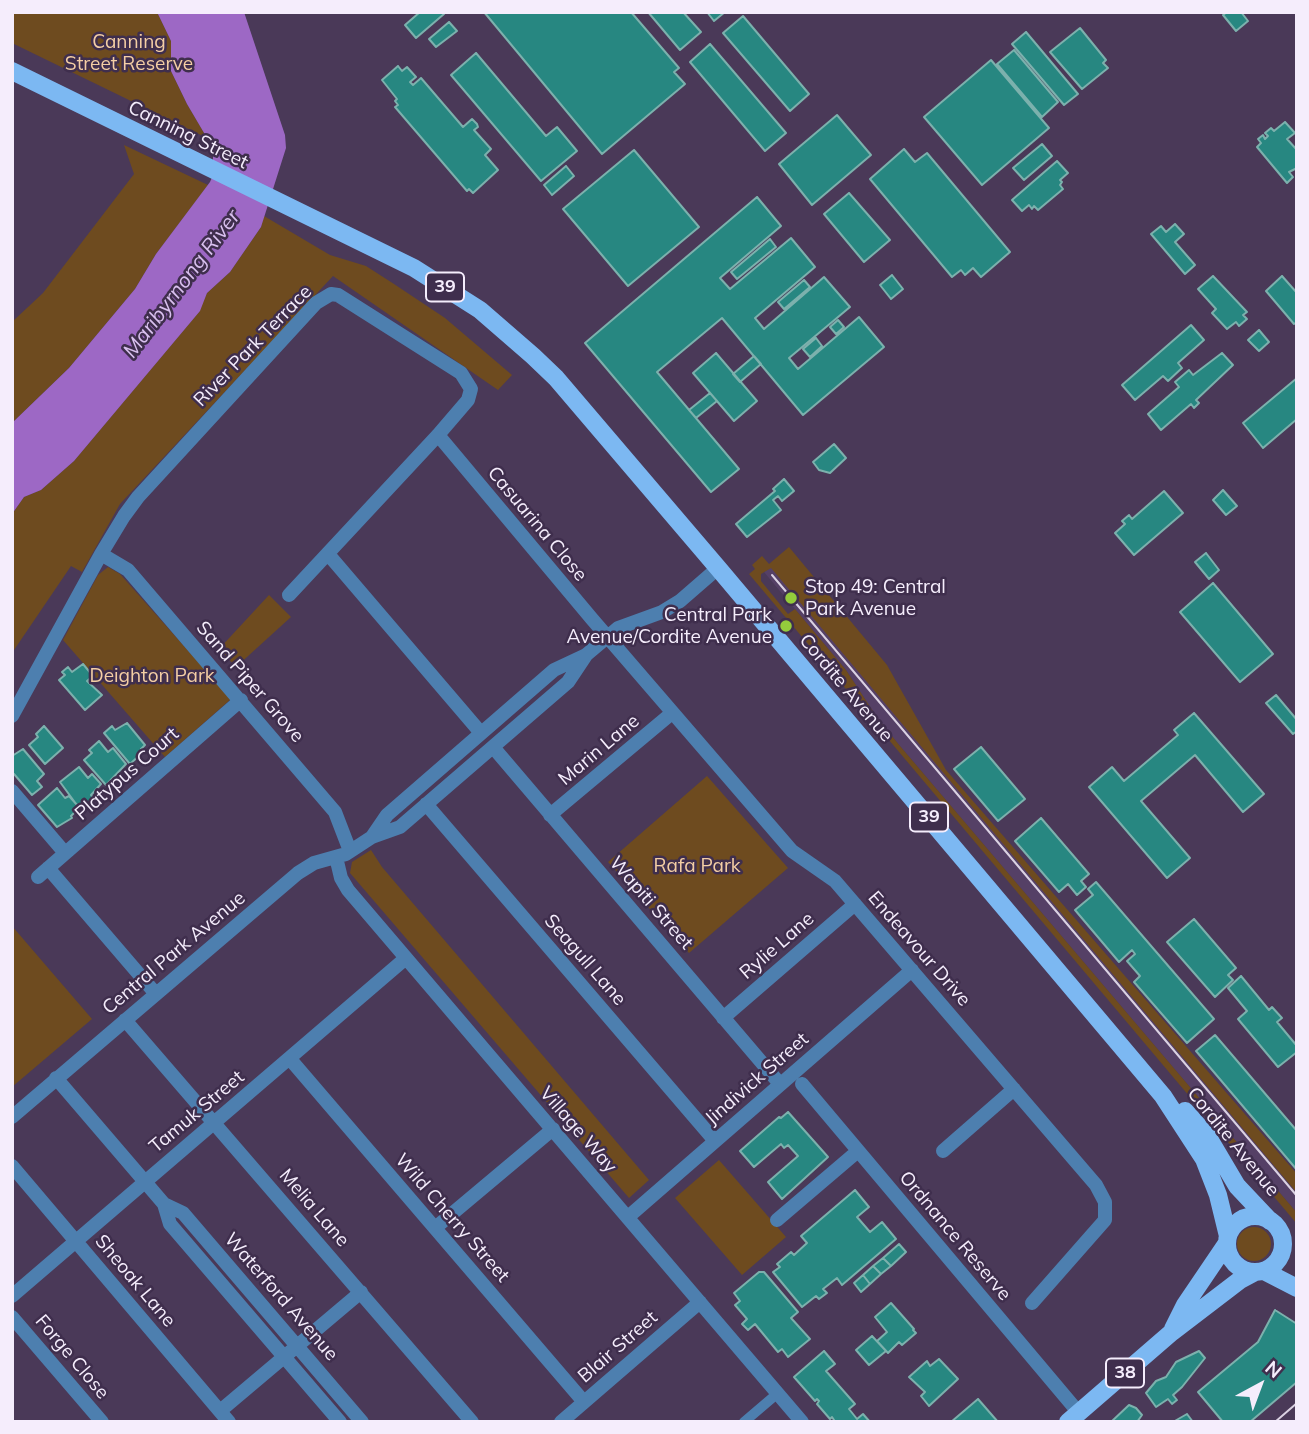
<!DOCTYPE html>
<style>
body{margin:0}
#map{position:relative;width:1309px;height:1434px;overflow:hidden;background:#4a3958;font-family:Mulish,sans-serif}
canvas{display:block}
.frame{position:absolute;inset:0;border:14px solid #f5edfc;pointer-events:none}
.north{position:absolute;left:1225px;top:1350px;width:70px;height:70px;-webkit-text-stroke:5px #3f2e4d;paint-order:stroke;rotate:41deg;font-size:19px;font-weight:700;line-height:28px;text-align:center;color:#f5edfc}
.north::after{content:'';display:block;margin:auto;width:24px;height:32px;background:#f5edfc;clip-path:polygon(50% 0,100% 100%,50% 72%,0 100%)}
</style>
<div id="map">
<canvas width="1309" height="1434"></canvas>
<div class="frame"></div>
<div class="north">N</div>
</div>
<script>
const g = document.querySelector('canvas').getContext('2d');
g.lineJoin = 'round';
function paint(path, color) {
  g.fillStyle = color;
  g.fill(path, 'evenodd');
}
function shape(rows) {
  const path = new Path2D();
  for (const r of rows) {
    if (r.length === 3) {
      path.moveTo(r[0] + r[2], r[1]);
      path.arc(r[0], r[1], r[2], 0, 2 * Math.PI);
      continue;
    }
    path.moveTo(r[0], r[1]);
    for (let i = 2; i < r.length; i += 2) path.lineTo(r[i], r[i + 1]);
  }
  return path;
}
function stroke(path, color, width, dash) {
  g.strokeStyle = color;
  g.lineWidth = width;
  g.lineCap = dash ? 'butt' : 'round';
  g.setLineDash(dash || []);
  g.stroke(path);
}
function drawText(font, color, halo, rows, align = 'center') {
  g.font = font + ' Mulish,sans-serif';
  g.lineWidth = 5;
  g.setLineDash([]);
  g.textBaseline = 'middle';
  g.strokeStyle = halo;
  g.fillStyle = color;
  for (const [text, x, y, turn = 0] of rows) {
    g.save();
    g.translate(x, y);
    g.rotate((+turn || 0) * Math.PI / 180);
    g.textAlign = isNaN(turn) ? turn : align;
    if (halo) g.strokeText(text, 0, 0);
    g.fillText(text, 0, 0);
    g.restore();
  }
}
const built = shape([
 [771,567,1297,1193,1297,1213,900,746,878,719,846,670,764,572]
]);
const green = shape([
 [12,12,157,12,171,41,171,71,187,104,207,138,12,43],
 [124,145,208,185,156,254,135,289,69,368,12,423,12,322,43,293,134,174],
 [264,216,330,255,366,266,394,284,445,318,512,375,498,390,333,276,120,504,82,572,71,566,12,653,12,514,24,497,41,490,74,461,115,412,199,312,207,293,230,272,261,227],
 [789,547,887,665,946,770,1297,1174,1297,1193,771,568,761,574,761,581,788,614,795,609,846,670,878,719,900,746,1297,1213,1297,1224,749,574,755,569,752,565,762,556,769,564],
 [108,567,120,574,231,699,165,757,63,640,98,575],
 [269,595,291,617,236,667,219,649],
 [707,776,788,868,689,953,608,862],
 [371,850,382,867,649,1180,629,1198,350,873,352,862],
 [12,926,92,1019,12,1087],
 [719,1160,786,1237,742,1275,675,1198],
 [1254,1244,17]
]);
const water = shape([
 [157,12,244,12,285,135,286,148,261,227,230,272,207,293,200,311,74,461,41,490,24,497,12,514,12,423,69,368,135,289,156,254,210,182,213,175,213,154,207,138,187,104,171,71,171,41]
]);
const building = shape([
 [420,12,442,12,444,14,416,38,405,25,420,12],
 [484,12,631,12,679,68,674,72,685,84,602,154,484,12],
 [648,12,683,12,701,32,680,50,648,12],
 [707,12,725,12,714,21,707,12],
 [1227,12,1241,12,1248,21,1236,31,1223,15,1227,12],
 [743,16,809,94,790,111,723,33,743,16],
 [449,22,457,31,436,47,429,39,449,22],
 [1080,28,1106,60,1103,63,1108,68,1082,89,1050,52,1080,28],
 [1026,32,1078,94,1064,105,1012,44,1026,32],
 [710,44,786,133,765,151,690,62,710,44],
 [1014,50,1058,102,1042,117,997,64,1014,50],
 [476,53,546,136,557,127,577,151,541,181,451,75,476,53],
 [991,60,1049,128,982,185,924,117,991,60],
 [398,66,402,71,407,67,416,77,410,82,413,85,421,78,463,127,472,119,477,124,478,127,474,130,491,149,485,155,498,170,473,193,469,189,467,191,395,107,398,105,395,101,397,99,382,80,398,66],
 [837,115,871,155,812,205,779,164,837,115],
 [1285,122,1295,133,1287,139,1297,150,1297,168,1289,172,1293,177,1287,183,1257,147,1261,143,1258,139,1263,135,1265,139,1268,136,1265,133,1271,128,1274,131,1285,122],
 [1042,144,1052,156,1024,180,1013,168,1042,144],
 [904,149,915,162,927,153,1010,252,981,277,973,268,965,275,961,270,952,277,870,179,904,149],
 [634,150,699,227,628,286,563,209,634,150],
 [1057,161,1068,173,1060,180,1062,182,1060,185,1063,189,1038,210,1034,206,1032,209,1029,205,1022,211,1012,200,1057,161],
 [566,166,574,176,552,195,544,185,566,166],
 [849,193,890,240,864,262,824,214,849,193],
 [757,197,781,226,720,278,730,289,791,238,815,267,755,318,764,329,824,277,850,307,789,358,798,369,859,317,884,347,803,415,722,318,657,372,739,469,711,492,585,343,757,197],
 [1175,224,1184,234,1175,242,1195,265,1185,274,1151,234,1161,226,1166,232,1175,224],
 [770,239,776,247,737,279,731,272,770,239],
 [892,275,903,289,891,299,880,285,892,275],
 [1213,276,1247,312,1243,315,1247,319,1239,326,1236,322,1227,329,1212,313,1216,309,1198,289,1213,276],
 [1282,276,1297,293,1297,322,1294,324,1266,291,1282,276],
 [804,280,810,287,784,309,778,302,804,280],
 [838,320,844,327,836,334,830,327,838,320],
 [1191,325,1204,340,1178,363,1182,368,1168,381,1163,376,1135,400,1122,385,1191,325],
 [1259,330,1269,342,1259,351,1248,340,1259,330],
 [816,338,822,346,810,357,803,349,816,338],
 [716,353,757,401,734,421,693,373,716,353],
 [1222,353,1233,365,1196,400,1199,403,1194,408,1191,404,1161,430,1148,414,1179,387,1175,382,1189,370,1193,375,1222,353],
 [754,356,761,364,740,382,733,374,754,356],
 [1297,378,1297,419,1263,448,1243,423,1297,378],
 [710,393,717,401,696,418,689,410,710,393],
 [834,444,846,458,830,473,819,470,813,462,834,444],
 [784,479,794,491,782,501,778,496,773,500,781,510,747,537,736,524,775,491,773,489,784,479],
 [1223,490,1237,506,1226,515,1213,500,1223,490],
 [1164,491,1183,513,1134,555,1115,533,1125,524,1122,521,1129,515,1132,519,1164,491],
 [1206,553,1219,570,1209,579,1195,562,1206,553],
 [1213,583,1273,654,1240,682,1180,612,1213,583],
 [83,664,93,676,87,681,102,695,85,710,59,680,65,675,62,672,68,667,72,672,83,664],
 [1276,695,1297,720,1297,731,1293,734,1266,703,1276,695],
 [1194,713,1264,794,1243,812,1195,755,1141,801,1190,858,1167,878,1089,787,1112,767,1124,781,1178,735,1174,730,1194,713],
 [127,723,145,745,141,749,143,752,130,764,104,733,112,726,115,730,127,723],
 [44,726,63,748,45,764,29,745,38,737,36,734,44,726],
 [99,741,108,752,113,748,126,764,106,785,84,760,92,753,89,750,99,741],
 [981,747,1025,799,998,821,954,769,981,747],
 [23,749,44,774,37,781,42,787,32,795,14,774,12,775,12,756,23,749],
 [79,767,88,778,92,774,101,784,91,795,94,799,79,808,60,782,79,767],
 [57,788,65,798,69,796,78,806,75,809,76,811,71,816,72,818,57,827,38,805,57,788],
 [1041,818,1089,874,1081,881,1086,887,1077,895,1068,884,1059,892,1015,841,1041,818],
 [1096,882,1214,1019,1187,1043,1134,982,1140,976,1127,961,1135,954,1132,950,1119,962,1075,910,1093,895,1088,889,1096,882],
 [1194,919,1236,968,1228,975,1233,980,1215,997,1167,942,1194,919],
 [1241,976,1269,1010,1272,1007,1282,1018,1277,1022,1297,1046,1297,1052,1278,1067,1238,1019,1247,1011,1228,988,1241,976],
 [1215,1035,1297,1131,1297,1170,1196,1051,1215,1035],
 [788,1112,828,1157,782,1199,768,1182,798,1156,788,1145,784,1148,781,1144,754,1167,740,1151,779,1117,781,1118,788,1112],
 [855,1190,869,1207,857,1217,870,1232,882,1222,896,1239,842,1285,837,1278,823,1289,827,1293,819,1299,816,1296,802,1307,773,1272,780,1267,777,1264,791,1252,794,1255,807,1243,801,1236,855,1190],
 [899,1244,906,1252,891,1266,883,1258,899,1244],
 [883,1258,891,1266,881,1274,873,1266,883,1258],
 [873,1266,881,1274,870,1284,863,1275,873,1266],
 [759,1272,764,1272,798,1312,791,1318,810,1339,788,1357,782,1349,778,1352,755,1324,748,1330,742,1324,747,1319,735,1305,740,1301,734,1293,759,1272],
 [863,1275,870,1284,861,1292,854,1283,863,1275],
 [891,1303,914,1329,913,1330,916,1333,902,1345,899,1342,888,1353,877,1341,887,1332,875,1317,891,1303],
 [1275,1310,1297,1324,1297,1382,1250,1422,1223,1422,1198,1392,1258,1342,1275,1310],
 [872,1336,886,1351,869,1365,856,1350,872,1336],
 [824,1351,835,1364,826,1371,855,1404,849,1409,857,1419,863,1414,870,1422,833,1422,834,1420,832,1417,830,1419,817,1404,819,1401,817,1399,815,1401,794,1377,824,1351],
 [1199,1351,1205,1358,1182,1387,1173,1395,1177,1400,1172,1404,1168,1399,1156,1407,1146,1393,1156,1381,1166,1377,1176,1362,1199,1351],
 [939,1359,958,1379,929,1406,921,1396,925,1392,909,1377,927,1361,930,1366,939,1359],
 [978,1399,998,1422,951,1422,978,1399],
 [1129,1405,1136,1408,1142,1415,1137,1422,1111,1422,1129,1405],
 [1187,1414,1193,1422,1173,1422,1187,1414]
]);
const pedestrian = shape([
 [744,1422,778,1393]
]);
const minor = shape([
 [438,435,592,619,792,851,835,881,1096,1185,1105,1202,1105,1220,1032,1303],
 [101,554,128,570,335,812,350,851],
 [328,554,481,733],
 [12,716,101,554,124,516,138,497,316,303,331,294,338,295,461,373,471,389,468,400,438,435,289,595],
 [493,747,780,1084],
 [12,791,65,853],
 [426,804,715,1141],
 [550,815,672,713],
 [372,837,387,815,554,670,586,655,618,628,662,612,680,601,718,568],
 [336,857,341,878,348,890,802,1422],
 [48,868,156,994],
 [38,877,241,700],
 [723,1018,855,904],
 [125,1020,472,1422],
 [290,1059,584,1402],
 [56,1078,164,1204,170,1224,340,1422],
 [802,1084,1079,1413],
 [12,1117,298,873,314,863,346,854,372,837,400,827,568,682,586,655],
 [943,1151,1014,1089],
 [12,1166,229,1422],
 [164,1204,183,1213,362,1422],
 [628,1217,912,970],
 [777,1220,858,1151],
 [435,1228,553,1129],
 [12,1296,406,958],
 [12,1317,102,1422],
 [220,1411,361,1292],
 [561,1422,700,1302]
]);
const primary = shape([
 [12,71,414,268,480,310,533,356,556,378,718,568,1163,1096,1204,1159,1218,1195,1228,1236],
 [1185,1111,1208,1137,1237,1186,1270,1221],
 [1255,1244,28],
 [1264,1271,1297,1288],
 [1173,1329,1185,1305,1227,1243],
 [1068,1422,1172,1332,1240,1280,1255,1272]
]);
const tram = shape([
 [772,575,1297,1196],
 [1275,1422,1297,1403]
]);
const markers = [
 [791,598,7,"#94cc3c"],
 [786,626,7,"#94cc3c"]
];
const shields = [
 [445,287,38],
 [929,817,38],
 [1125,1373,38]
];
const shieldNames = [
 ["39",445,287],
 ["39",929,817],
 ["38",1125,1373]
];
const parkNames = [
 ["Canning",129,42],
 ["Street Reserve",129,64],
 ["Deighton Park",152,676],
 ["Rafa Park",697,866]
];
const streetNames = [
 ["Canning Street",188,135,26],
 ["River Park Terrace",253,346,-46],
 ["Casuarina Close",537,524,50],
 ["Sand Piper Grove",250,682,49],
 ["Cordite Avenue",846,688,50],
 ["Marin Lane",599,750,-40],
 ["Platypus Court",127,774,-41],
 ["Wapiti Street",651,903,49],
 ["Rylie Lane",777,946,-41],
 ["Endeavour Drive",919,949,49],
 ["Central Park Avenue",174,953,-40],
 ["Seagull Lane",585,960,49],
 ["Jindivick Street",757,1079,-41],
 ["Tamuk Street",197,1112,-40],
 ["Village Way",578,1130,49],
 ["Cordite Avenue",1233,1142,51],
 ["Melia Lane",314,1208,49],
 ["Wild Cherry Street",452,1218,49],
 ["Ordnance Reserve",955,1236,50],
 ["Sheoak Lane",135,1281,50],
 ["Waterford Avenue",281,1297,49],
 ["Blair Street",618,1347,-41],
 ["Forge Close",72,1357,50]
];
const poiNames = [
 ["Stop 49: Central",805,587],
 ["Park Avenue",805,609],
 ["Central Park",772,615,"right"],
 ["Avenue/Cordite Avenue",772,637,"right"]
];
const waterNames = [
 ["Maribyrnong River",182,284,-53]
];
paint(built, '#554066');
paint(green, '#6e4b1f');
paint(water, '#9d68c5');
paint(building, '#278781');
stroke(building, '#7cb1ad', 2);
stroke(pedestrian, '#4d7faf', 10);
stroke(minor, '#4d7faf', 14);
stroke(primary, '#7cb8f2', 18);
stroke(tram, '#dad1e2', 2);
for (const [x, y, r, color] of markers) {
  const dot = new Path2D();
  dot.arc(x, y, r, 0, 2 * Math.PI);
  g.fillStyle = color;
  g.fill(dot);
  stroke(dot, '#3f2e4d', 2.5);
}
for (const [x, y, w] of shields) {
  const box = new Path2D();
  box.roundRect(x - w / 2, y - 14.5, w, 29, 5);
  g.fillStyle = '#3f2e4d';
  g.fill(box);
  stroke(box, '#f5edfc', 2);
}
drawText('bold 18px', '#f5edfc', null, shieldNames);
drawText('19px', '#f4cea4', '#3f2e4d', parkNames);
drawText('19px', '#f5edfc', '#3f2e4d', streetNames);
drawText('19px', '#f5edfc', '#3f2e4d', poiNames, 'left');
drawText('italic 21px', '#d9c0ef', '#3f2e4d', waterNames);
</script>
